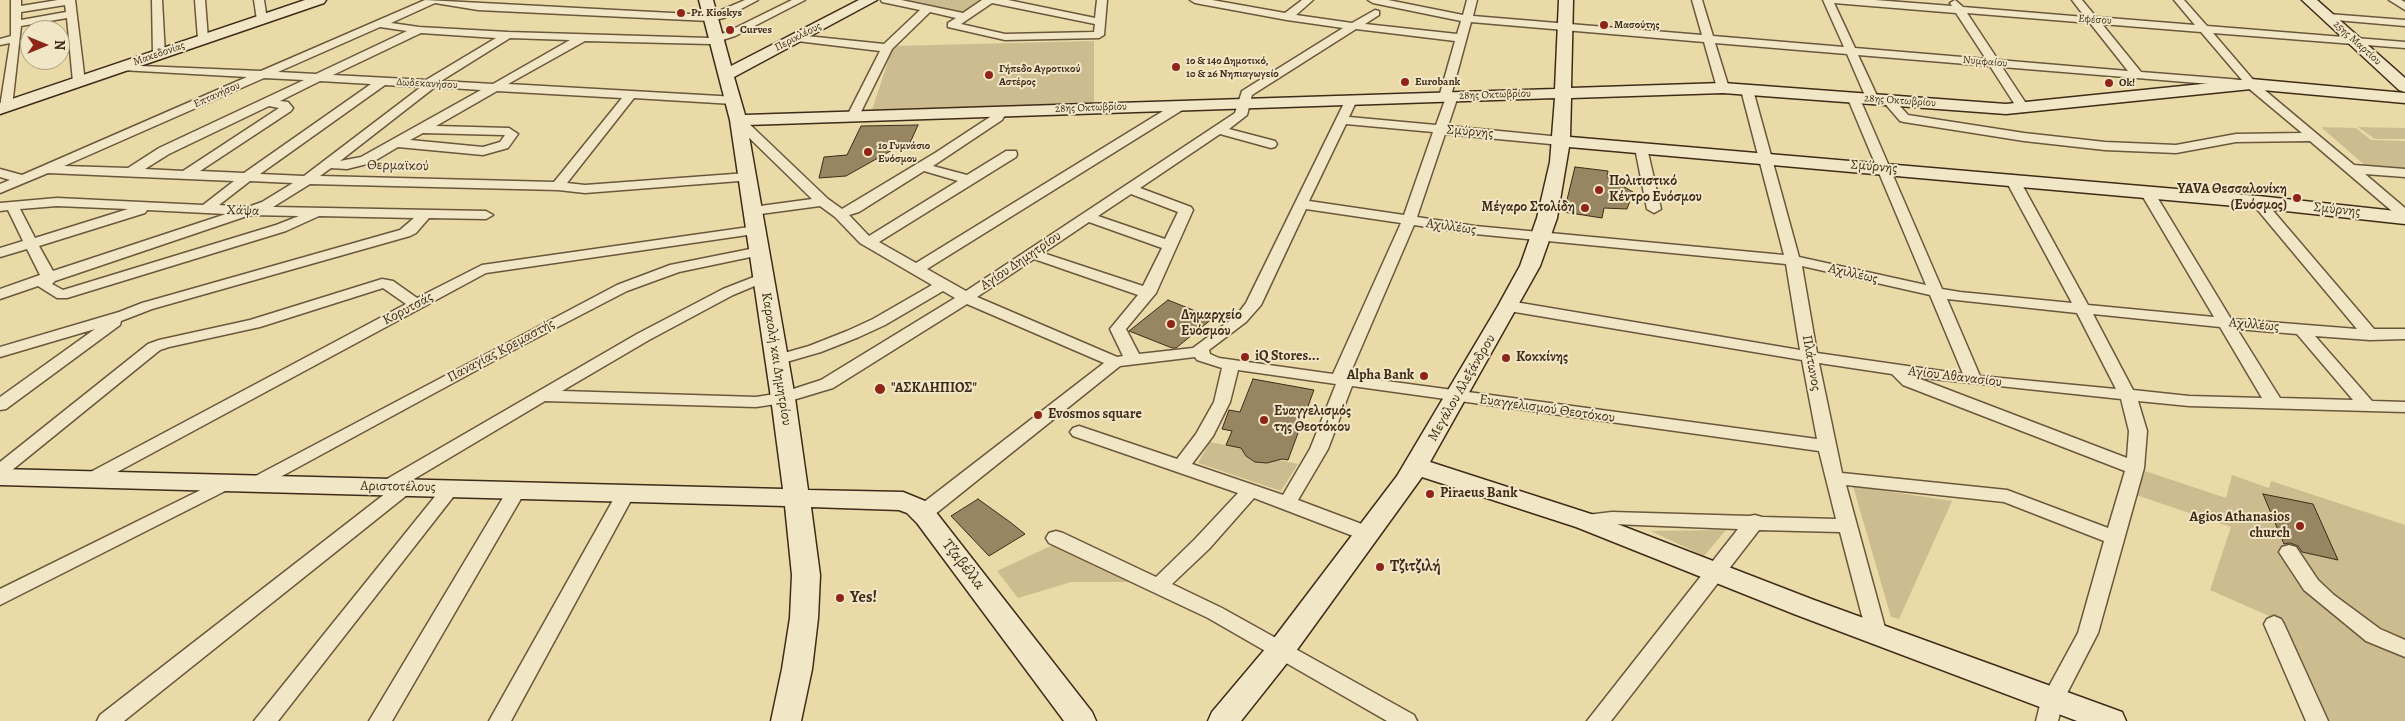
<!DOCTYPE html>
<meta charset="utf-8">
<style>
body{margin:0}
#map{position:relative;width:2405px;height:721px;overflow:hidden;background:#eadaa7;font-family:Alegreya,serif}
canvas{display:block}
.north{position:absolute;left:20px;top:20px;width:50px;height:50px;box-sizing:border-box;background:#f1e7c6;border:1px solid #aa9c81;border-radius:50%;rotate:90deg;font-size:14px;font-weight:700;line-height:20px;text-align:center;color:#3f2b19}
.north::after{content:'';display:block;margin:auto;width:18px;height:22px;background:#8f2418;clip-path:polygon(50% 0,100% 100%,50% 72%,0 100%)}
</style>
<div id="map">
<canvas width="2405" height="721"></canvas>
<div class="north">N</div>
</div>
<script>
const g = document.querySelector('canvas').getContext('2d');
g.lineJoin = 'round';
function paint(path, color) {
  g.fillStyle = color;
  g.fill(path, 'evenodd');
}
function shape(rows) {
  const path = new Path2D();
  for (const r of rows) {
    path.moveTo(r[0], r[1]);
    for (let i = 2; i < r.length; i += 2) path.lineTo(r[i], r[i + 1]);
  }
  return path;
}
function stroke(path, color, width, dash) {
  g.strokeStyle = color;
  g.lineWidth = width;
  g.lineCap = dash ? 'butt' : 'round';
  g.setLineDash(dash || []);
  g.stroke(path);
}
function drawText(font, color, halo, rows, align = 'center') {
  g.font = font + ' Alegreya,serif';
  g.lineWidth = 4;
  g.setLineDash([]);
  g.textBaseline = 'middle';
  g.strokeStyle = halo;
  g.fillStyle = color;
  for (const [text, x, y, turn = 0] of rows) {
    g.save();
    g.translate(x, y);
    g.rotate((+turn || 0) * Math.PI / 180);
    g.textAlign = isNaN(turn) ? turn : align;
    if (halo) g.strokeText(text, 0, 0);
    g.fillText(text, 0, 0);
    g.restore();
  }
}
const green = shape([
 [901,0,984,0,964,13],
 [1094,41,1094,104,872,110,893,46],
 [2321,127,2356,128,2371,140,2405,141,2405,171,2368,168],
 [2358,127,2405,128,2405,139,2375,139],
 [1210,442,1241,448,1246,456,1255,462,1267,463,1279,460,1298,464,1281,491,1198,463],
 [2145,471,2226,498,2232,475,2269,488,2271,481,2405,525,2405,721,2328,721,2283,622,2210,590,2231,527,2136,495],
 [1853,486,1952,501,1899,619,1891,617],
 [1726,530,1704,556,1651,531],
 [1055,544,1130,582,1071,582,1018,598,997,571]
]);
const building = shape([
 [918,125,910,143,895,144,894,149,846,176,819,178,824,157,847,155,861,126,918,125],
 [1575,167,1608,171,1607,177,1633,192,1627,209,1604,208,1602,218,1564,212,1575,167],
 [1168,300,1213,318,1176,348,1172,348,1129,331,1168,300],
 [1253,379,1314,390,1288,460,1282,459,1267,463,1255,462,1246,456,1241,448,1226,445,1232,431,1222,429,1229,410,1240,412,1253,379],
 [2263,494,2313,504,2338,560,2302,552,2298,546,2290,543,2284,544,2263,494],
 [978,499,1010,522,1025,534,989,556,951,516,978,499]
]);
const street = shape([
 [11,0,21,0,21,6,58,0,75,0,85,82,83,84,79,85,73,82,67,18,21,26,12,107,6,111,2,110,0,107,10,43,0,45,0,39,11,36,11,0],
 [65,5,66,12,21,20,21,12,65,5],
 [152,0,162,0,165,55,159,58,153,55,152,0],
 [195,0,205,0,208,39,203,42,198,39,195,0],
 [254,0,264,0,267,20,266,22,258,22,257,20,254,0],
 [425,0,710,15,745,0,758,0,724,18,710,21,478,10,435,3,391,23,419,27,508,32,709,38,727,32,792,0,805,0,735,36,710,44,585,41,508,84,737,97,739,100,733,104,634,98,567,183,585,185,747,173,752,174,754,177,752,180,585,193,558,190,310,184,273,207,486,211,493,215,486,219,429,218,416,233,410,236,152,309,121,321,120,325,6,409,0,410,0,397,95,329,0,357,0,347,119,312,142,303,400,230,414,218,319,216,286,231,67,298,57,298,38,286,0,299,0,289,40,275,27,249,0,257,0,248,23,241,8,210,0,211,0,203,57,198,203,205,234,181,48,173,0,193,0,184,10,180,0,177,0,169,22,175,247,77,121,70,117,69,117,65,261,71,425,0],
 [380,27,407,31,316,74,278,72,380,27],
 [421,33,496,38,426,80,333,75,421,33],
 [510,38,570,40,493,84,441,81,510,38],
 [264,78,304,80,159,148,128,168,64,166,264,78],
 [320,81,371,84,244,173,200,171,291,111,293,108,288,102,280,101,320,81],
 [385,85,421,87,304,176,260,174,385,85],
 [435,87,481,90,361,157,340,161,435,87],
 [497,91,622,98,554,182,320,176,331,168,347,169,371,163,398,147,483,155,508,148,518,134,509,128,436,126,497,91],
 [269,106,279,108,183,171,145,169,169,154,269,106],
 [423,133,503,135,505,135,500,142,483,147,410,140,423,133],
 [250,181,293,183,262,202,248,207,219,205,250,181],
 [57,206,128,209,35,238,20,209,57,206],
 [147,210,226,214,53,271,39,246,145,213,147,210],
 [250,215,299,216,276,225,63,290,52,284,55,281,250,215],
 [881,0,901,0,963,13,982,0,1008,0,1095,18,1097,0,1107,0,1104,35,1099,38,1005,40,948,27,948,23,956,18,930,12,892,49,859,116,853,120,849,119,847,116,880,51,797,41,792,38,797,35,884,44,920,10,882,2,881,0],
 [992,3,1095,24,1094,32,1005,34,961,24,992,3],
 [1190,0,1212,0,1285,13,1302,0,1313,0,1296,15,1352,23,1375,10,1379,11,1379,15,1365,24,1457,34,1461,21,1373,3,1368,0,1388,0,1463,15,1467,0,1477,0,1473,16,1702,35,1692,0,1702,0,1713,36,1844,47,1823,0,1875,0,1952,6,1950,3,1955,0,1963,7,2085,17,2072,0,2082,0,2096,17,2195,25,2174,0,2184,0,2207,26,2405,42,2405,48,2213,33,2255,82,2354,165,2405,169,2405,177,2365,174,2405,208,2405,219,2400,218,2310,141,2236,142,2176,153,2105,150,2024,141,1904,122,1900,121,1881,99,1883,96,1891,96,1908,115,2024,133,2105,142,2176,145,2236,134,2302,133,2247,87,2002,67,2029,108,2023,112,2019,111,1990,66,1858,55,1878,98,1872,102,1866,98,1847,54,1715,43,1729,88,1723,92,1717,88,1704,42,1471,22,1452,92,1458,96,1448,126,1561,137,1567,141,1561,145,1445,134,1417,217,1475,226,1784,255,1741,90,1747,86,1753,90,1799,257,1926,285,1848,99,1854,95,1860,99,1942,289,1960,292,2072,303,2005,179,2012,175,2019,179,2088,305,2214,317,2140,192,2147,188,2154,192,2231,319,2357,329,2251,202,2258,198,2263,199,2374,329,2405,329,2405,339,2370,340,2315,336,2372,401,2405,402,2405,412,2189,406,2138,401,2147,431,2144,468,2098,633,2063,701,2058,721,2036,721,2041,701,2078,633,2104,541,2004,502,1846,485,1887,635,1884,641,1877,643,1870,641,1867,635,1840,532,1759,530,1611,721,1587,721,1738,529,1612,524,1585,527,1578,526,1576,521,1578,516,1612,512,1749,516,1755,515,1762,517,1836,519,1819,451,1352,386,1328,449,1298,500,1375,529,1378,534,1375,539,1368,541,1361,539,1254,498,1209,549,1172,584,1222,608,1414,715,1417,721,1387,721,1208,618,1049,543,1046,538,1049,533,1056,531,1063,533,1156,577,1195,539,1238,493,1073,436,1070,432,1073,428,1079,426,1177,459,1196,434,1214,402,1222,368,1197,360,1195,357,1120,366,929,519,922,520,915,519,913,514,915,509,1104,363,967,304,833,388,783,403,756,407,545,401,409,482,415,487,412,491,124,721,97,721,100,715,386,493,380,491,377,487,380,483,637,334,723,289,764,273,771,277,769,280,733,295,649,340,562,391,756,397,781,393,821,380,955,298,943,291,885,325,859,337,821,352,776,365,770,363,768,360,770,357,809,346,847,331,873,319,932,285,860,243,835,217,820,206,753,215,748,214,746,211,748,208,753,207,812,199,734,123,732,120,734,117,742,117,828,199,842,209,935,153,993,115,997,109,1005,109,1007,112,1002,120,933,166,967,175,1006,151,1016,151,1017,154,1016,157,879,242,916,263,1176,103,1184,103,1186,106,1184,109,927,269,966,291,1235,113,1242,91,1343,28,1287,20,1195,3,1190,0],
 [1834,3,1956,13,1986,59,1855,48,1834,3],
 [1967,13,2090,23,2128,71,1998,60,1967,13],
 [2102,24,2201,32,2242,80,2141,72,2102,24],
 [1356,29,1455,41,1439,97,1445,100,1436,125,1349,117,1357,100,1351,96,1347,97,1246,303,1236,316,1193,348,1139,354,1126,329,1156,293,1193,210,1191,207,1140,188,1220,134,1271,148,1275,147,1277,144,1275,141,1229,129,1247,115,1252,95,1356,29],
 [1346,124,1433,132,1404,215,1309,201,1346,124],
 [924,171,958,181,869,236,849,215,859,212,924,171],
 [1131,194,1178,212,1165,239,1098,216,1131,194],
 [1306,209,1401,223,1333,374,1219,358,1210,354,1209,350,1246,322,1261,305,1306,209],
 [1089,222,1162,248,1143,286,1043,253,1089,222],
 [1414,225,1475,234,1786,264,1800,350,1509,301,1501,306,1509,311,1802,360,1817,439,1349,376,1414,225],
 [1034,259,1138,295,1110,329,1123,356,1117,357,977,297,1034,259],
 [1802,266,1930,295,1963,374,1817,353,1802,266],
 [1947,299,2077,313,2116,389,1980,376,1947,299],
 [2093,314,2220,327,2262,398,2189,396,2133,390,2093,314],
 [2237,329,2297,334,2353,400,2280,398,2237,329],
 [1819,363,1892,374,1903,385,2125,471,2108,528,2007,490,1842,473,1819,363],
 [1238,370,1336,384,1310,449,1283,495,1192,464,1213,436,1230,402,1238,370],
 [1915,377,2121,399,2129,431,2127,458,1915,377],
 [2389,0,2401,0,2405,2,2405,10,2389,0],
 [2328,14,2405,20,2405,26,2324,19,2323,17,2328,14],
 [1641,144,1647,148,1661,209,1654,213,1647,209,1635,148,1641,144],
 [756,226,761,227,763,230,761,233,486,273,95,484,89,486,83,484,80,480,83,476,406,304,383,288,260,327,169,347,160,350,6,475,0,477,0,462,148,344,159,340,250,320,382,279,393,281,417,298,482,265,756,226],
 [760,247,767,251,765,254,679,272,627,291,521,346,260,488,254,490,248,488,245,484,248,480,617,285,670,265,760,247],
 [227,477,233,479,236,483,233,487,0,605,0,589,227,477],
 [451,482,457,484,460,488,457,492,278,721,254,721,445,484,451,482],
 [517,484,524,486,526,490,392,721,369,721,510,486,517,484],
 [626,487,633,489,635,493,511,721,489,721,617,493,619,489,626,487],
 [2289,545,2296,547,2318,580,2334,595,2380,629,2405,640,2405,657,2366,641,2304,590,2279,552,2282,547,2289,545],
 [2274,616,2281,619,2284,624,2328,721,2306,721,2264,624,2267,619,2274,616]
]);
const secondary = shape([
 [305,0,326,0,324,3,0,114,0,103,305,0],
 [699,0,713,0,731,66,859,0,877,0,734,77,745,115,1555,89,1559,0,1573,0,1571,88,1723,83,2006,104,2251,79,2405,93,2405,103,2251,89,2006,114,1723,93,1571,98,1570,137,2258,196,2405,212,2405,224,2258,208,1569,147,1557,218,1540,266,1430,462,1594,515,1814,600,2122,712,2126,721,2077,721,1794,614,1576,527,1422,477,1291,658,1241,721,1208,721,1212,712,1271,642,1397,476,1498,306,1520,266,1537,218,1550,162,1555,98,747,125,795,398,808,490,903,492,925,501,935,511,1092,712,1096,721,1064,721,917,523,907,513,899,510,811,507,820,575,818,618,812,669,801,721,771,721,782,669,790,618,792,575,785,506,0,485,0,469,783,489,771,398,730,120,699,0],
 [2302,0,2317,0,2405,78,2405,92,2399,90,2302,0]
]);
const markers = [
 [681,13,5,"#8f2418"],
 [1604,25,5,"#8f2418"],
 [730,30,5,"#8f2418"],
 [1176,67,5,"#8f2418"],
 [989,75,5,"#8f2418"],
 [1405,82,5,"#8f2418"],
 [2109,83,5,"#8f2418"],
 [868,152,5,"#8f2418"],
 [1599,190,5,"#8f2418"],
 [2297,198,5,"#8f2418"],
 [1585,208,5,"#8f2418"],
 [1171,324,5,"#8f2418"],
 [1245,357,5,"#8f2418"],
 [1506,358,5,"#8f2418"],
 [1424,376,5,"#8f2418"],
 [880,389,6,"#8f2418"],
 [1038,415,5,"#8f2418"],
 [1264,420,5,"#8f2418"],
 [1430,494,5,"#8f2418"],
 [2300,526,5,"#8f2418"],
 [1380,567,5,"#8f2418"],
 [840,598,5,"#8f2418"]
];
const farPoinames = [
 ["Pr. Kioskys",691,13],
 ["Μασούτης",1614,25],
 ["Curves",740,30],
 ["1ο & 14ο Δημοτικό,",1186,61],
 ["10 & 26 Νηπιαγωγείο",1186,74],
 ["Γήπεδο Αγροτικού",999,69],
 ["Αστέρος",999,82],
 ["Eurobank",1415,82],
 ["Ok!",2119,83],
 ["1ο Γυμνάσιο",878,146],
 ["Ευόσμου",878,159]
];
const farStreetnames = [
 ["Εφέσου",2095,20,4],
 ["Περικλέους",798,37,-27],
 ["25ης Μαρτίου",2357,43,42],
 ["Μακεδονίας",159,54,-19],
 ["Νυμφαίου",1985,62,5],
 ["Δωδεκανήσου",427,84,3],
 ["Επτανήσου",217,95,-24],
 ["28ης Οκτωβρίου",1495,95,-2],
 ["28ης Οκτωβρίου",1900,101,4],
 ["28ης Οκτωβρίου",1091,108,-2]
];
const streetNames = [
 ["Σμύρνης",1470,132,5],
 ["Θερμαϊκού",398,166,1],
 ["Σμύρνης",1874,167,5],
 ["Σμύρνης",2337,210,6],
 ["Χάψα",243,211,2],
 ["Αχιλλέως",1451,227,8],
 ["Αγίου Δημητρίου",1021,261,-34],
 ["Αχιλλέως",1853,274,13],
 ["Κορυτσάς",408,309,-28],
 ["Αχιλλέως",2254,325,5],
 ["Παναγίας Κρεμαστής",501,351,-28],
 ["Καραολή και Δημητρίου",776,359,81],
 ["Πλάτωνος",1811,363,80],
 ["Αγίου Αθανασίου",1955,377,7],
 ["Μεγάλου Αλεξάνδρου",1462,388,-60],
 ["Ευαγγελισμού Θεοτόκου",1547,409,8],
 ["Αριστοτέλους",398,487,1]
];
const poiNames = [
 ["Πολιτιστικό",1609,182],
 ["Κέντρο Ευόσμου",1609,198],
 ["YAVA Θεσσαλονίκη",2287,190,"right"],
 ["(Ευόσμος)",2287,206,"right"],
 ["Μέγαρο Στολίδη",1575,208,"right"],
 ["Δημαρχείο",1181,316],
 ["Ευόσμου",1181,332],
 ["iQ Stores...",1255,357],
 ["Κοκκίνης",1516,358],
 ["Alpha Bank",1414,376,"right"],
 ["\"ΑΣΚΛΗΠΙΟΣ\"",891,389],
 ["Ευαγγελισμός",1274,412],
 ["της Θεοτόκου",1274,428],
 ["Evosmos square",1048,415],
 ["Piraeus Bank",1440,494],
 ["Agios Athanasios",2290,518,"right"],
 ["church",2290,534,"right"]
];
const nearStreetnames = [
 ["Τζαβέλλα",963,565,52]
];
const nearPoinames = [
 ["Τζιτζιλή",1390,567],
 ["Yes!",850,598]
];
paint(green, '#cdbc8f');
paint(building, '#988663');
stroke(building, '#3f2b19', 1);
stroke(street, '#6a573c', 3);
stroke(secondary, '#3f2b19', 3);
paint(street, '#f1e7c6');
paint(secondary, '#f1e7c6');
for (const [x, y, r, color] of markers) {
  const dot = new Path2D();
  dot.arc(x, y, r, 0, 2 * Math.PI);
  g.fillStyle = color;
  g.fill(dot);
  stroke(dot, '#f1e7c6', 2);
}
drawText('bold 11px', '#3f2b19', '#f1e7c6', farPoinames, 'left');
drawText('11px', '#3f2b19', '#f1e7c6', farStreetnames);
drawText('14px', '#3f2b19', '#f1e7c6', streetNames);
drawText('bold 14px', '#3f2b19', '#f1e7c6', poiNames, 'left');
drawText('16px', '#3f2b19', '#f1e7c6', nearStreetnames);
drawText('bold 16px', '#3f2b19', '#f1e7c6', nearPoinames, 'left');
</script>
